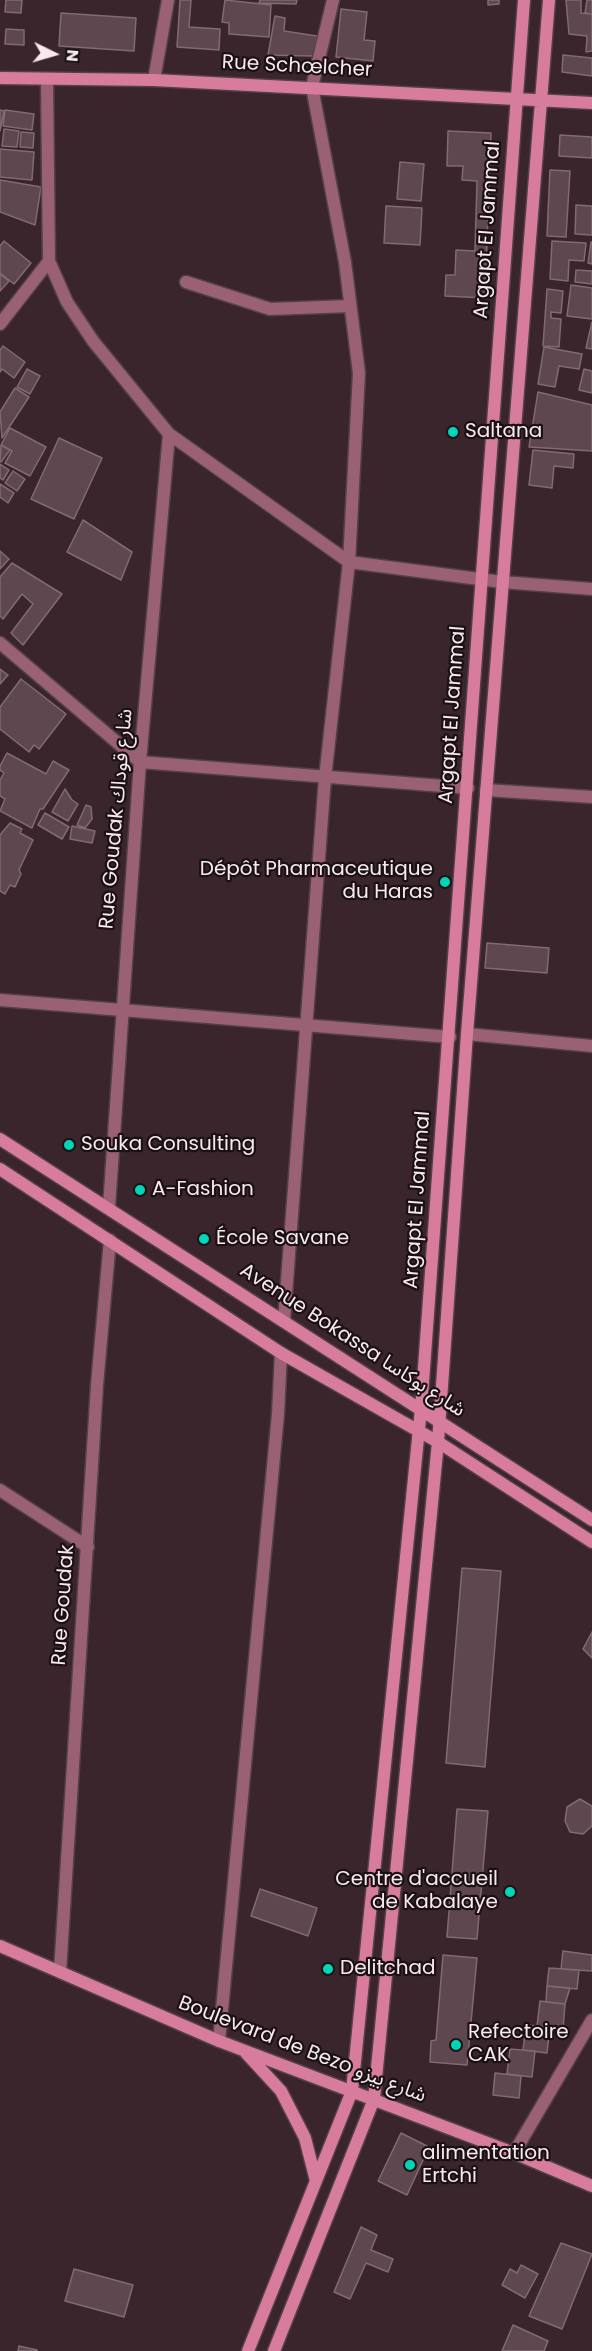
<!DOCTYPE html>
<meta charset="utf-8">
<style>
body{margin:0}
#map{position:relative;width:592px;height:2351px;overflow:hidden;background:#3a252c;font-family:Poppins,sans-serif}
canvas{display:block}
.north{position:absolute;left:24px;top:24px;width:60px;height:60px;-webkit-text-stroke:4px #1b1114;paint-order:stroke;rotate:95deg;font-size:16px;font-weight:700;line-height:24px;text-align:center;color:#f7e9ed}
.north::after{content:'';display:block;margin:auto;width:21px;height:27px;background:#f7e9ed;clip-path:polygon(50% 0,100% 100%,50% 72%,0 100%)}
</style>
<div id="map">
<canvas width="592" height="2351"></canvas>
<div class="north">N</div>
</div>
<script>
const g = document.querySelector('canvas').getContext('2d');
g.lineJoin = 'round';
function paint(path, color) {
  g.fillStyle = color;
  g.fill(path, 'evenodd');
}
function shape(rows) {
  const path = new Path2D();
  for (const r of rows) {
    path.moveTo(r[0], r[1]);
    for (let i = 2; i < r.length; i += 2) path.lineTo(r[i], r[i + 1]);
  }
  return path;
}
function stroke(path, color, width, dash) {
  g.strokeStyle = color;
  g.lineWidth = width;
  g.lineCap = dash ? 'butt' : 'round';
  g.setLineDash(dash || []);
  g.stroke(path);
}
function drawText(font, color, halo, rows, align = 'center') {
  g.font = font + ' Poppins,"Noto Sans Arabic",sans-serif';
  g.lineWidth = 4.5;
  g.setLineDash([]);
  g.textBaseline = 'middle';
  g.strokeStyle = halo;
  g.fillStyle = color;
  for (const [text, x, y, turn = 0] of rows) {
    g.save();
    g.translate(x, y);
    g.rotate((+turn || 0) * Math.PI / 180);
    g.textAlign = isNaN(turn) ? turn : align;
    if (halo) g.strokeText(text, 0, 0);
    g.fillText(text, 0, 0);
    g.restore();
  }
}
const building = shape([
 [6,0,22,0,21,13,5,12,6,0],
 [180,0,191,0,189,27,220,29,219,50,177,47,180,0],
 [225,0,271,5,269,37,229,34,229,23,222,22,225,0],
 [260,0,297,0,296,4,259,3,260,0],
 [488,0,499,0,499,4,488,5,488,0],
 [566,0,581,0,581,13,592,14,592,51,586,52,587,36,569,34,566,0],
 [587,0,592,0,592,14,585,13,587,0],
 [341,9,367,12,364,40,375,41,373,61,336,57,341,9],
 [61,13,136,18,134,51,59,46,61,13],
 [275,16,285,18,284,31,317,36,313,56,268,55,275,16],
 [6,29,24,30,24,45,5,44,6,29],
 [563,55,592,58,592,76,562,72,563,55],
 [0,110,4,111,0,131,0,110],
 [5,110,34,114,32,130,3,126,5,110],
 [4,129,19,131,17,147,2,146,4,129],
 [448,131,491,133,485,298,445,296,446,275,455,275,456,250,475,251,477,181,462,180,463,166,447,166,448,131],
 [21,132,34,133,33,148,20,147,21,132],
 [560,135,592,137,592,158,559,156,560,135],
 [0,149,34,152,32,180,0,177,0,149],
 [400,162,424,164,421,201,397,199,400,162],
 [550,170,570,171,566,237,547,236,550,170],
 [0,180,41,187,35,225,0,212,0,180],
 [576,205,592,206,592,235,575,234,576,205],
 [386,206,422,208,420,245,384,243,386,206],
 [4,241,31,263,14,284,0,273,0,246,4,241],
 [552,241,586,243,584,261,569,260,568,281,550,279,552,241],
 [591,242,592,242,592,264,588,263,591,242],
 [576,270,592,271,592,284,575,282,576,270],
 [0,274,9,281,0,291,0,274],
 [571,285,592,288,592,319,567,316,571,285],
 [547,289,563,291,561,313,551,312,551,318,561,319,559,347,543,346,547,289],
 [592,322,592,349,586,348,592,322],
 [3,346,25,362,14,378,2,369,0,372,0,350,3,346],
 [544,347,582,354,579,369,559,366,555,387,538,384,544,347],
 [27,369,40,376,30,394,17,387,27,369],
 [584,369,592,371,592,393,579,390,584,369],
 [15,388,29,397,2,438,0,412,15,388],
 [538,392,592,405,592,451,529,447,538,392],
 [10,428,46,447,30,476,5,463,12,451,1,445,10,428],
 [59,438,102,458,74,519,31,499,59,438],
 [1,445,10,450,1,462,0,461,1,445],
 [533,450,574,454,573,468,554,466,552,488,529,485,533,450],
 [0,464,9,470,3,480,0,478,0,464],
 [13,471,25,479,17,491,5,483,13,471],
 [0,484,14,493,8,503,0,497,0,484],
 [83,520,132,552,121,580,67,552,83,520],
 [0,551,9,559,0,569,0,551],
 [12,563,62,594,23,645,11,633,33,604,22,594,3,619,0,616,0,577,12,563],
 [0,669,8,675,0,684,0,669],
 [21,679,66,714,39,749,34,745,29,752,0,729,0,707,21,679],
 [7,753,46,774,53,761,69,770,43,809,40,809,32,828,0,811,5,799,0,796,0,780,4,773,0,770,0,766,7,753],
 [65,789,72,800,78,804,68,821,52,812,65,789],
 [86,805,91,807,92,819,85,828,77,825,86,805],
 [45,813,69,827,62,839,38,825,45,813],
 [10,823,22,829,20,833,33,840,19,870,21,874,15,887,10,885,5,894,0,891,0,835,10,823],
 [72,826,95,831,92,843,70,839,72,826],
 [487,943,549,948,547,973,485,968,487,943],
 [462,1568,501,1571,485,1767,446,1763,462,1568],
 [592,1632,592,1658,583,1649,592,1632],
 [580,1799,592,1806,592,1826,583,1834,570,1832,565,1821,567,1807,580,1799],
 [457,1809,488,1811,477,1939,447,1937,457,1809],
 [260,1889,317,1908,308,1936,251,1916,260,1889],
 [563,1951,592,1955,592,1971,561,1969,563,1951],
 [443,1955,477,1958,467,2065,430,2062,431,2041,436,2040,443,1955],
 [549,1968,579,1970,577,1989,547,1986,549,1968],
 [547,1986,570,1988,565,2004,546,2002,547,1986],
 [540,2001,565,2004,563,2029,537,2026,540,2001],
 [526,2025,550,2027,547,2053,523,2050,526,2025],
 [510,2049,535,2051,532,2077,507,2074,510,2049],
 [495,2073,521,2076,519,2098,493,2095,495,2073],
 [401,2133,429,2147,407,2195,378,2181,401,2133],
 [361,2227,377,2235,371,2250,393,2259,388,2272,366,2263,350,2299,334,2292,361,2227],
 [561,2243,592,2254,562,2329,529,2316,561,2243],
 [521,2265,538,2274,525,2298,502,2285,510,2269,517,2273,521,2265],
 [74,2269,133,2285,124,2317,65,2301,74,2269],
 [513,2325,548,2341,544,2351,502,2351,513,2325],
 [19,2346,37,2350,37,2351,18,2351,19,2346]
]);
const street = shape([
 [47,80,49,261,67,302,93,341,169,434,349,562,502,582,592,589],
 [154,80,168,0],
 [186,282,270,309,350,306],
 [0,324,49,261],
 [0,643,140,762,468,788],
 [486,790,592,797],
 [0,1000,450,1037],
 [467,1034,592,1046],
 [109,1207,140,762,169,434],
 [284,1321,325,778,349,562,359,373,345,262,312,87,333,0],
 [0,1490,88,1547],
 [60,1972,97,1385,110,1240],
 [219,2041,278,1414,281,1353],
 [514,2153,592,2020]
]);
const secondary = shape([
 [0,78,154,80,592,103],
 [0,1139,592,1520],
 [0,1169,281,1353,438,1442,592,1542],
 [0,1946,219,2041,514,2153,592,2186],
 [246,2053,281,2091,305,2138,316,2181],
 [248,2351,352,2091,421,1409,524,0],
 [274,2351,374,2099,438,1442,467,1034,549,0]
]);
const markers = [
 [453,432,6,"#01d5b7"],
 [445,882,6,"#01d5b7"],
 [69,1145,6,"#01d5b7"],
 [140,1190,6,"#01d5b7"],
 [204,1239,6,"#01d5b7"],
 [510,1892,6,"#01d5b7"],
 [328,1969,6,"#01d5b7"],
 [456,2045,6,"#01d5b7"],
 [410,2165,6,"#01d5b7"]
];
const streetNames = [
 ["Rue Schœlcher",297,67,3],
 ["Argapt El Jammal",488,230,-86],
 ["Argapt El Jammal",453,715,-86],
 ["Rue Goudak شارع قوداك",117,819,-85],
 ["Argapt El Jammal",418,1200,-86],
 ["Avenue Bokassa شارع بوكاسا",352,1341,33],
 ["Rue Goudak",64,1605,-86],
 ["Boulevard de Bezo شارع بيزو",302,2050,21]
];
const poiNames = [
 ["Saltana",465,432],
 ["Dépôt Pharmaceutique",433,870,"right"],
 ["du Haras",433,893,"right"],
 ["Souka Consulting",81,1145],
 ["A-Fashion",152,1190],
 ["École Savane",216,1239],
 ["Centre d'accueil",498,1880,"right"],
 ["de Kabalaye",498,1903,"right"],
 ["Delitchad",340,1969],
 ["Refectoire",468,2033],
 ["CAK",468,2056],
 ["alimentation",422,2154],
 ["Ertchi",422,2177]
];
paint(building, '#5e474f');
stroke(building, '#836a72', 1.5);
stroke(street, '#544047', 15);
stroke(secondary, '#544047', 15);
stroke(street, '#9a6074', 12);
stroke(secondary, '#d87c9d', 12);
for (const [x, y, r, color] of markers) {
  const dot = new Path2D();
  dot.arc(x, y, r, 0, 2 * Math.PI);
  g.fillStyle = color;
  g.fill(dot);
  stroke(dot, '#1b1114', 2);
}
drawText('20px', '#f7e9ed', '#1b1114', streetNames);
drawText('20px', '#f7e9ed', '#1b1114', poiNames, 'left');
</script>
